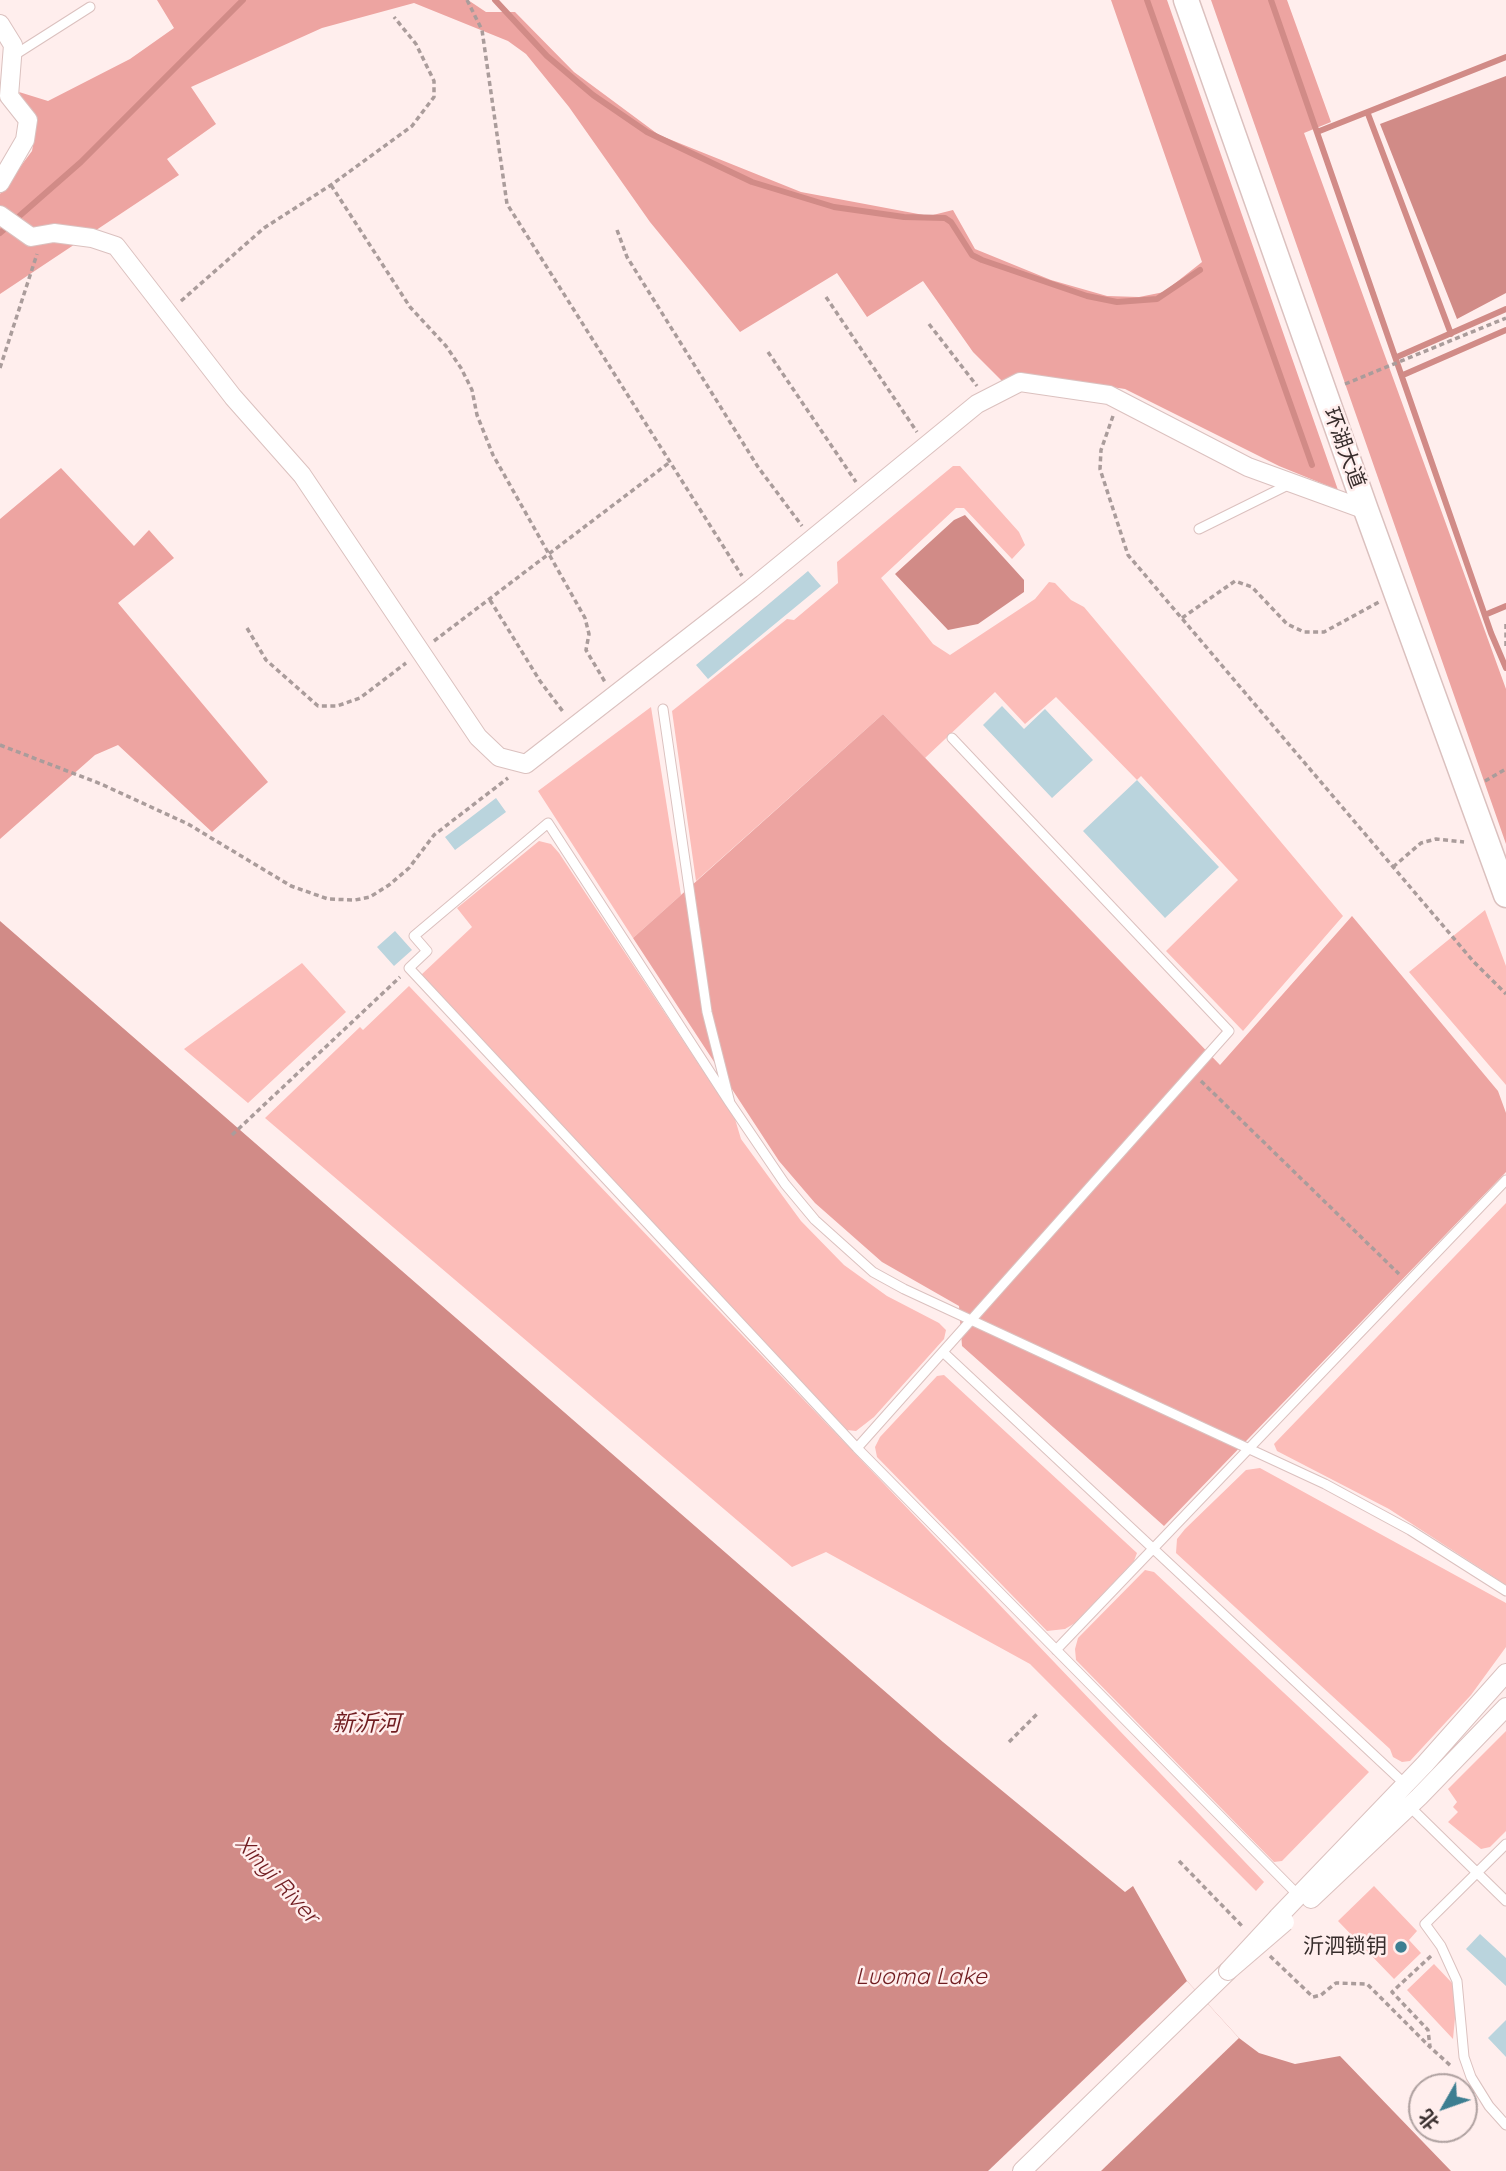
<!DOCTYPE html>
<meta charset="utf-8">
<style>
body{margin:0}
#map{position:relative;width:1506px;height:2171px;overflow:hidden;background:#ffeeed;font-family:Quicksand,"Noto Sans SC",sans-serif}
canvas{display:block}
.north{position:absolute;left:1408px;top:2073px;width:70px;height:70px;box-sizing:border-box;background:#ffeeed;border:2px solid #afa1a0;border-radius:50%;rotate:230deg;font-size:19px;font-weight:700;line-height:28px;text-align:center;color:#372d2c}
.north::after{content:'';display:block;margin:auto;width:24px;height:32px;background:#3d7e91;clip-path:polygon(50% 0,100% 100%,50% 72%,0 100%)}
</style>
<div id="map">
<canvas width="1506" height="2171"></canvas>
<div class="north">北</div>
</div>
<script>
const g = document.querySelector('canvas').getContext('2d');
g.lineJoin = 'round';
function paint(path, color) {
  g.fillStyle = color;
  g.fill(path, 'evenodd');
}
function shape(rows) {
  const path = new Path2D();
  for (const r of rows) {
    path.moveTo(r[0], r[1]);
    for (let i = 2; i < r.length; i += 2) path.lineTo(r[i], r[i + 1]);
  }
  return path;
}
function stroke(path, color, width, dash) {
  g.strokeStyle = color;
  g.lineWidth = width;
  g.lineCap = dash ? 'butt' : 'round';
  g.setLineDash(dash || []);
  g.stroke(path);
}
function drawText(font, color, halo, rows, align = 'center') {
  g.font = font + ' Quicksand,"Noto Sans SC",sans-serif';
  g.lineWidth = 5;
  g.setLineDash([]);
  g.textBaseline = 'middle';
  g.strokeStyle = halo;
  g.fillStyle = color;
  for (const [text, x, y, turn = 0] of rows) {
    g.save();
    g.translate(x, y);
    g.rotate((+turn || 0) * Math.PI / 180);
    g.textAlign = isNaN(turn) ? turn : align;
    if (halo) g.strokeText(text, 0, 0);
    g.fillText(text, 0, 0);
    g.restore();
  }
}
const green = shape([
 [953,466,960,466,1019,532,1025,545,1012,559,964,508,956,508,881,578,933,644,950,655,1035,599,1049,582,1055,583,1071,600,1084,607,1343,916,1243,1031,1166,951,1238,880,1141,776,1137,780,1056,697,1025,724,995,692,925,758,883,714,696,881,672,711,787,619,794,620,838,583,837,562],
 [651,707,681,895,633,938,538,791],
 [539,841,551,844,559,853,735,1119,741,1139,801,1221,844,1265,887,1296,939,1323,946,1330,944,1339,874,1417,856,1431,847,1430,421,975,472,927,457,908],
 [1485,910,1506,966,1506,1085,1409,972],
 [302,963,346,1012,248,1103,184,1049],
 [409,986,1264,1882,1256,1891,1030,1664,826,1552,792,1567,265,1118,360,1027,363,1030],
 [1506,1203,1506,1585,1389,1509,1277,1451,1274,1444],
 [944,1375,1137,1553,1134,1561,1075,1623,1065,1629,1047,1631,877,1457,875,1447,880,1437,937,1376],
 [1260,1468,1506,1603,1506,1647,1471,1695,1410,1761,1402,1762,1393,1757,1390,1749,1176,1553,1177,1539,1185,1529,1246,1470],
 [1145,1570,1154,1572,1369,1772,1282,1861,1274,1862,1076,1660,1075,1649,1078,1638],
 [1506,1731,1506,1831,1490,1847,1481,1849,1448,1822,1458,1812,1453,1807,1457,1802,1448,1789],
 [1374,1886,1417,1931,1409,1940,1421,1953,1394,1979,1338,1921],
 [1434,1964,1453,1984,1456,2007,1453,2039,1407,1990]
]);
const forest = shape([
 [157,0,468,0,486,12,515,12,574,72,659,135,801,192,929,216,953,210,975,249,1051,280,1107,296,1139,297,1164,292,1202,262,1111,0,1167,0,1338,490,1279,466,1125,389,1019,373,1002,381,973,352,923,281,867,317,837,273,740,332,650,222,569,107,526,54,508,41,414,3,322,28,191,87,216,124,167,159,179,175,0,294,0,194,32,151,36,129,19,92,48,101,130,59,174,28],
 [1211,0,1287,0,1331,122,1304,133,1506,689,1506,844],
 [61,468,134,546,149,530,174,558,118,603,268,782,212,832,118,745,95,755,0,839,0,519],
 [883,714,1220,1065,1352,916,1498,1091,1506,1113,1506,1172,1164,1526,962,1346,959,1306,882,1262,815,1203,779,1161,633,938]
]);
const water = shape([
 [1506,76,1506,293,1457,319,1380,124],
 [965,515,1024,580,1024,592,978,624,948,630,895,574,954,520],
 [0,921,943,1742,1125,1892,1133,1886,1187,1981,1239,2038,1259,2053,1295,2064,1340,2056,1451,2171,0,2171]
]);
const pier = shape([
 [1187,1981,1239,2038,1101,2171,988,2171]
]);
const stream = shape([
 [495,0,547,56,593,95,647,132,752,182,834,207,904,217,945,218,951,222,972,255,982,260,1087,296,1117,302,1157,299,1200,270],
 [1147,0,1312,465],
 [1271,0,1491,633,1506,668],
 [1368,114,1451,334],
 [1317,132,1506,57],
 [0,233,81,162,243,0],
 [1397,357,1506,309],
 [1403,375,1506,330],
 [1487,614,1506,606]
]);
const building = shape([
 [808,571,821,586,708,679,696,665],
 [1002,706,1024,729,1045,709,1093,760,1052,798,983,725],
 [1137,780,1219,867,1165,918,1083,831],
 [496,798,506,812,455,850,445,837],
 [395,931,412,950,394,966,377,947],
 [1480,1934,1506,1958,1506,1986,1466,1949],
 [1506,2020,1506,2057,1488,2038]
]);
const path = shape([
 [467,0,482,30,507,204,742,576],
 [331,185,410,307,446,346,461,368,472,390,477,415,493,455,585,618,589,634,586,650,605,682],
 [617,230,627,257,758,467,802,526],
 [826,297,917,432],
 [181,301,264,228,331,185,412,126,434,97,434,81,416,44,394,17],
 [929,324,977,386],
 [768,352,856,482],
 [0,368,37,254],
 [1345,384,1506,318],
 [1113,416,1101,450,1100,469,1128,555,1473,961,1506,994],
 [490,600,540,681,564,713],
 [1182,618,1235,581,1252,587,1287,624,1304,632,1324,632,1379,602],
 [1506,624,1506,646],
 [247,628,266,660,318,706,337,706,360,698,406,663],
 [434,641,670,462],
 [0,745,101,784,188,824,291,886,328,899,355,900,370,897,389,885,409,868,434,835,508,778],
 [1485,781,1506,769],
 [1393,867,1421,843,1436,839,1464,842],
 [1201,1081,1399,1274],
 [232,1135,400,977],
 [1009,1742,1039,1712],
 [1179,1861,1243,1927],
 [1270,1956,1313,1997,1321,1995,1336,1983,1367,1984,1430,2047],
 [1431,1956,1392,1992,1428,2030,1430,2047,1452,2067]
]);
const lane = shape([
 [13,56,90,7],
 [1199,529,1290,484],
 [663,709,707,1012,730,1103,785,1184,815,1220,873,1272,904,1289,1325,1484,1410,1530,1506,1591],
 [730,1103,548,823,414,936,427,951,409,968,857,1448,1300,1897],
 [944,1353,1407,1786],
 [857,1448,1229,1031,952,738],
 [1056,1650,1506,1180],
 [1407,1804,1506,1901],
 [1506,1844,1425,1924,1441,1946,1457,1981,1464,2057,1471,2077,1489,2106,1506,2125]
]);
const street = shape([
 [0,24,13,45,9,96,28,120,25,140,0,183],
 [0,215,31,237,54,233,92,238,116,246,233,397,302,475,478,737,499,757,526,764,751,589,977,404,1020,382,1109,395,1248,467,1366,510],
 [1311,1899,1419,1797,1506,1707],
 [1278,1917,1425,1764,1506,1673],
 [1022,2171,1228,1971]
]);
const secondary = shape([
 [1186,0,1366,510,1506,895]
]);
const streetBridge = shape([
 [1278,1917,1228,1971,1285,1922]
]);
const markers = [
 [1401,1947,7,"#3d7e91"]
];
const streetNames = [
 ["环湖大道",1344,448,70]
];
const poiNames = [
 ["沂泗锁钥",1387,1947]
];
const waterNames = [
 ["新沂河",366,1724],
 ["Xinyi River",277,1880,47],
 ["Luoma Lake",921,1977]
];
paint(green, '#fcbdb9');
paint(forest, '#eda4a1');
paint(water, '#d18b87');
paint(pier, '#ffeeed');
stroke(stream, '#d18b87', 6);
paint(building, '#bad4dd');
stroke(lane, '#dbc1bf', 11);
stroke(street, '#dbc1bf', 20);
stroke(secondary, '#dbc1bf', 27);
stroke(path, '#aa9c9b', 3.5, [5, 3.5]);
stroke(lane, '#fff', 9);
stroke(street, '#fff', 18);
stroke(secondary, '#fff', 24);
stroke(streetBridge, '#dbc1bf', 20, []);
stroke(streetBridge, '#fff', 18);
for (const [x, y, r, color] of markers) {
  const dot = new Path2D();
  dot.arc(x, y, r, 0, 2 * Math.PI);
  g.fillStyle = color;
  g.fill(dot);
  stroke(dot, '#ffeeed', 2.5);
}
drawText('21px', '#372d2c', '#ffeeed', streetNames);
drawText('21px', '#372d2c', '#ffeeed', poiNames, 'right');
drawText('italic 23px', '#701c20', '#ffeeed', waterNames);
</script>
